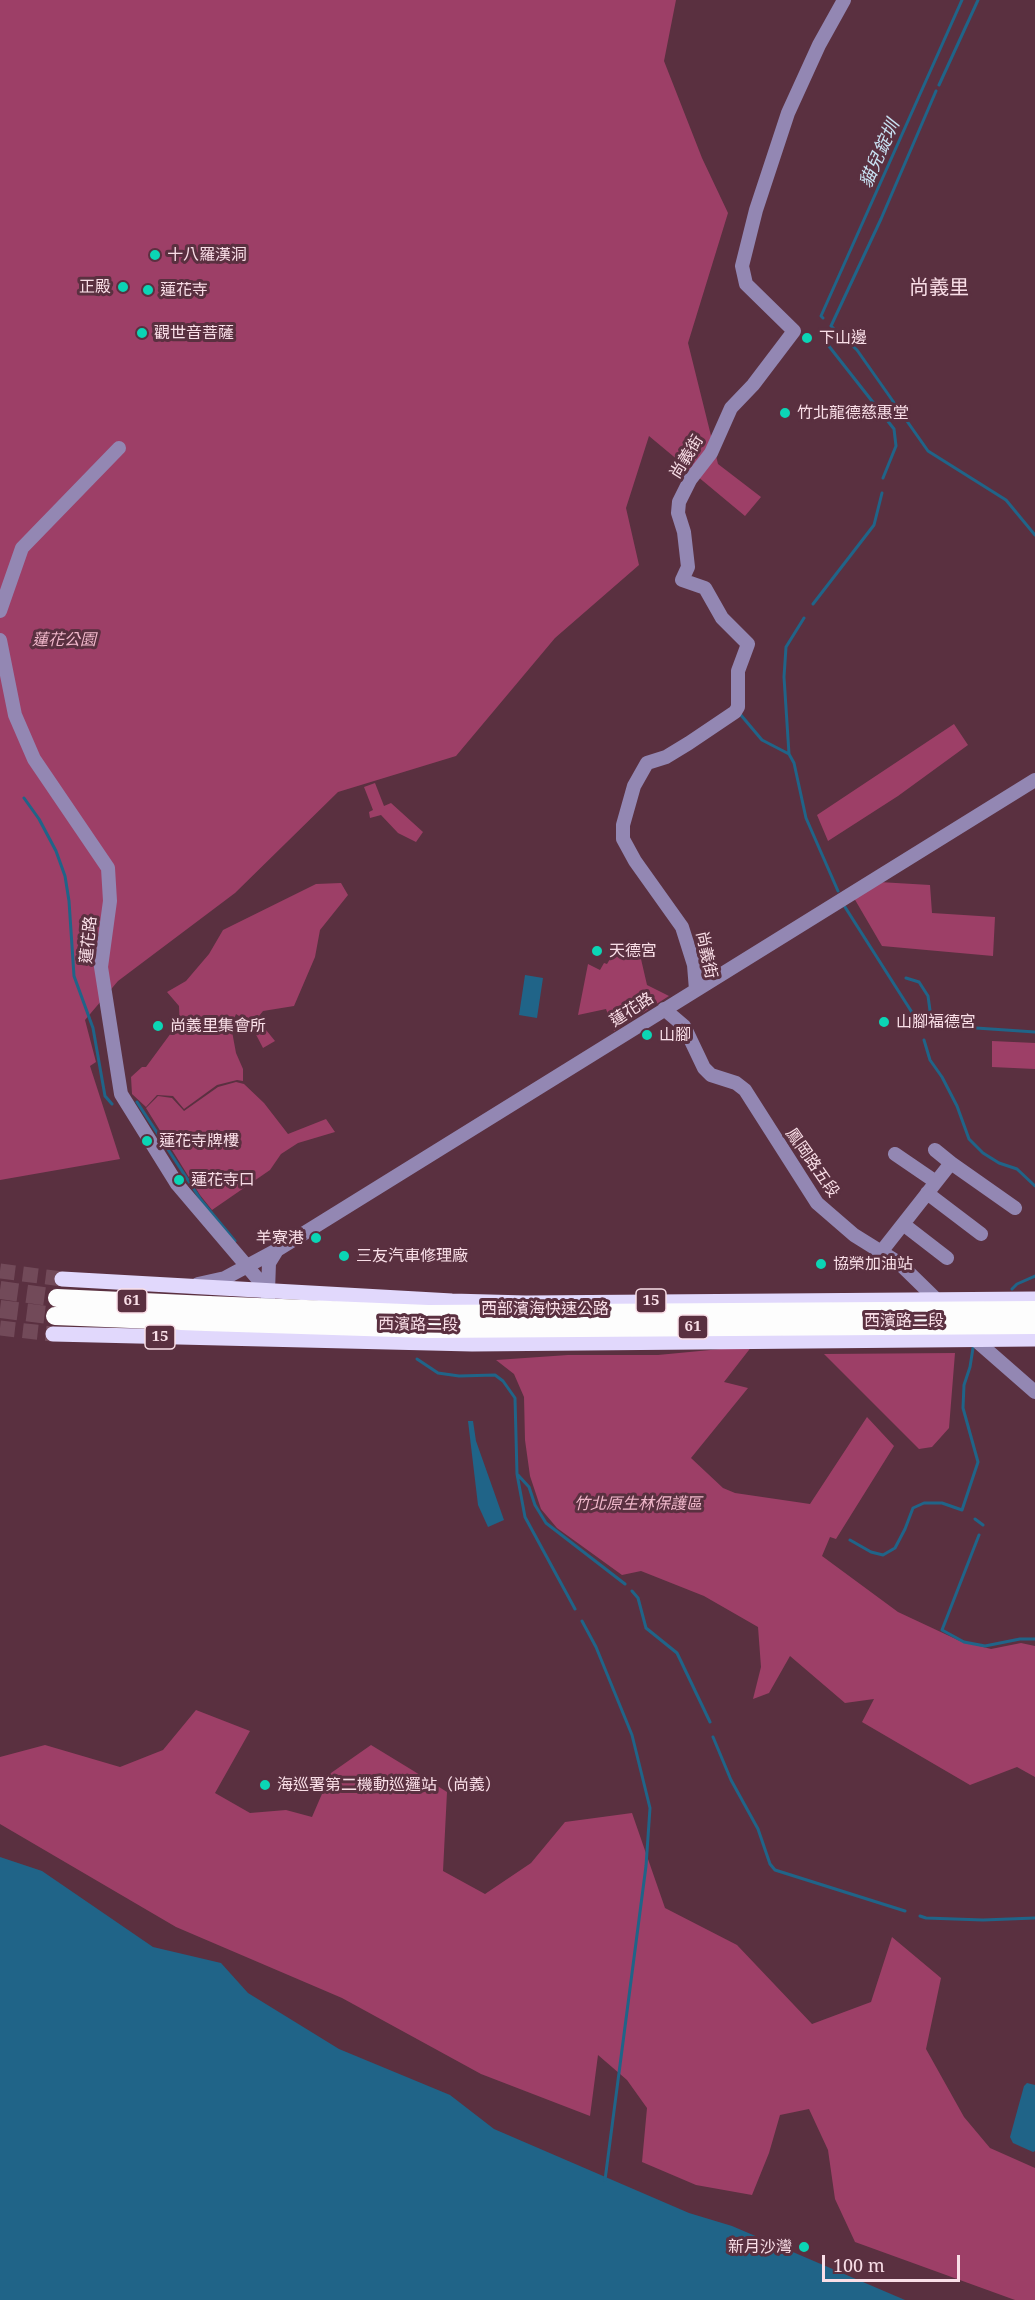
<!DOCTYPE html>
<meta charset="utf-8">
<style>
body{margin:0}
#map{position:relative;width:1035px;height:2300px;overflow:hidden;background:#5a3040;font-family:"Noto Serif",serif}
canvas{display:block}
.scale{position:absolute;left:822px;top:2255px;width:138px;height:27px;box-sizing:border-box;border:3px solid #f9dee7;border-top:0;padding-left:8px;font-size:18px;line-height:21px;white-space:nowrap;color:#f9dee7;-webkit-text-stroke:4px #5a3040;paint-order:stroke}
</style>
<div id="map">
<canvas width="1035" height="2300"></canvas>
<div class="scale">100 m</div>
</div>
<script>
const g = document.querySelector('canvas').getContext('2d');
g.lineJoin = 'round';
function paint(path, color) {
  g.fillStyle = color;
  g.fill(path, 'evenodd');
}
function shape(rows) {
  const path = new Path2D();
  for (const r of rows) {
    path.moveTo(r[0], r[1]);
    for (let i = 2; i < r.length; i += 2) path.lineTo(r[i], r[i + 1]);
  }
  return path;
}
function stroke(path, color, width, dash) {
  g.strokeStyle = color;
  g.lineWidth = width;
  g.lineCap = dash ? 'butt' : 'round';
  g.setLineDash(dash || []);
  g.stroke(path);
}
function drawText(font, color, halo, rows, align = 'center') {
  g.font = font + ' "Noto Serif","Noto Sans TC",serif';
  g.lineWidth = 6;
  g.setLineDash([]);
  g.textBaseline = 'middle';
  g.strokeStyle = halo;
  g.fillStyle = color;
  for (const [text, x, y, turn = 0] of rows) {
    g.save();
    g.translate(x, y);
    g.rotate((+turn || 0) * Math.PI / 180);
    g.textAlign = isNaN(turn) ? turn : align;
    if (halo) g.strokeText(text, 0, 0);
    g.fillText(text, 0, 0);
    g.restore();
  }
}
const green = shape([
 [0,0,676,0,664,61,702,158,728,213,688,343,718,464,761,497,745,516,649,436,626,508,639,565,555,638,456,756,338,792,235,893,118,981,85,1020,96,1062,90,1066,120,1159,0,1180],
 [954,724,968,745,898,796,828,841,817,815],
 [375,783,384,806,391,803,423,832,416,842,398,833,381,815,370,818,369,812,373,810,364,787],
 [879,882,930,885,932,913,995,917,993,956,882,946,854,898],
 [341,883,348,895,320,930,315,957,294,1006,263,1011,259,1016,262,1025,275,1041,263,1048,250,1023,236,1014,231,1026,236,1053,243,1069,243,1081,237,1080,217,1085,184,1109,173,1096,157,1095,146,1107,132,1094,131,1077,142,1067,146,1067,171,1033,180,1031,179,1006,167,992,186,981,209,954,223,930,316,884],
 [616,949,623,957,641,959,647,985,669,996,614,1031,606,1009,578,1015,588,964,600,970,604,963,607,964],
 [992,1041,1035,1043,1035,1069,992,1067],
 [236,1082,244,1084,264,1103,288,1134,326,1119,335,1132,298,1143,281,1154,270,1170,212,1210,200,1195,146,1108,158,1096,172,1098,184,1111,218,1087],
 [752,1346,724,1382,748,1388,691,1458,723,1488,735,1493,810,1504,867,1417,894,1446,836,1539,830,1537,822,1556,898,1612,960,1641,991,1649,1021,1643,1035,1646,1035,1777,1017,1767,970,1785,862,1722,874,1699,845,1703,790,1656,769,1693,753,1699,761,1667,758,1627,704,1596,641,1571,622,1575,557,1528,541,1509,530,1476,525,1440,524,1397,514,1374,496,1360,568,1355,658,1355],
 [955,1353,949,1428,932,1447,919,1449,824,1354],
 [196,1710,250,1731,215,1793,250,1813,286,1810,312,1817,331,1773,371,1745,412,1770,447,1792,443,1871,485,1894,531,1863,565,1822,632,1813,665,1908,737,1945,812,2024,871,2002,892,1937,941,1978,926,2049,964,2117,990,2148,1035,2168,1035,2300,1015,2300,855,2242,835,2199,828,2150,809,2109,780,2115,769,2153,752,2195,696,2185,642,2162,647,2108,627,2080,598,2055,590,2116,481,2074,342,1998,176,1927,0,1824,0,1757,45,1745,120,1767,163,1750]
]);
const water = shape([
 [525,975,543,978,537,1018,519,1015],
 [468,1421,473,1421,476,1441,504,1520,488,1527,478,1505],
 [0,1857,42,1871,153,1947,221,1963,248,1993,339,2049,450,2095,494,2129,689,2213,732,2226,905,2300,0,2300],
 [1027,2083,1035,2085,1035,2151,1033,2152,1013,2143,1010,2137,1024,2086]
]);
const stream = shape([
 [939,85,978,0],
 [936,91,881,219,831,326,857,350,928,451,1006,500,1035,535],
 [823,318,821,316,962,0],
 [828,345,894,429,896,446,883,478],
 [813,604,874,525,882,493],
 [740,714,762,740,789,754,794,763,806,818,838,891],
 [789,754,784,677,786,647,804,618],
 [24,798,39,819,56,851,65,876,69,901,74,976,93,1028,105,1096,112,1104],
 [845,907,920,1025],
 [906,978,919,982,928,996,932,1025,1035,1032],
 [924,1040,930,1060,942,1077,957,1106,969,1139,983,1153,999,1163,1017,1169,1035,1186],
 [137,1102,201,1200,235,1241],
 [1012,1289,1017,1284,1035,1276],
 [417,1359,438,1373,459,1376,495,1375,503,1381,515,1398,517,1474,525,1517,575,1609],
 [518,1475,529,1487,535,1505,546,1523,625,1584],
 [975,1519,983,1525],
 [979,1535,942,1630,964,1642,985,1646,1020,1639,1035,1639],
 [850,1540,871,1552,883,1555,895,1548,905,1529,913,1508,924,1503,942,1503,962,1510,978,1462,963,1408,964,1385,970,1367,973,1348],
 [632,1591,638,1598,646,1628,677,1653,710,1722],
 [582,1621,596,1647,632,1735,650,1808,646,1866,605,2180],
 [713,1737,731,1780,758,1829,770,1864,775,1870,905,1911],
 [920,1916,926,1918,983,1920,1035,1918]
]);
const majorTunnel = shape([
 [0,1271,62,1279],
 [0,1328,53,1334]
]);
const highwayTunnel = shape([
 [0,1290,57,1298],
 [0,1309,55,1316]
]);
const minor = shape([
 [0,611,22,548,119,448],
 [0,640,15,715,34,759,108,868,110,901,101,967,121,1094,177,1184,268,1291,268,1317],
 [696,990,694,965,682,927,635,861,623,839,623,825,634,786,647,763,666,757,689,743,735,712,738,707,738,671,748,644,722,618,705,588,682,580,688,567,684,532,678,513,679,502,690,480,711,453,731,408,753,385,794,331,746,284,742,266,756,210,788,113,819,45,844,0],
 [664,1009,684,1026,704,1068,711,1075,736,1083,745,1090,817,1203,854,1235,899,1263,942,1305],
 [895,1154,936,1182],
 [951,1163,1015,1208],
 [927,1193,981,1234],
 [903,1224,947,1258],
 [881,1252,951,1163,935,1150],
 [198,1284,225,1278,277,1250,1035,780],
 [268,1291,269,1263,277,1250],
 [971,1336,1035,1392]
]);
const major = shape([
 [62,1279,452,1301,526,1303,1035,1299],
 [53,1334,472,1344,1035,1339]
]);
const highway = shape([
 [57,1298,208,1305],
 [428,1314,1035,1310],
 [55,1316,206,1322],
 [428,1329,1035,1325]
]);
const highwayBridge = shape([
 [208,1305,428,1314],
 [206,1322,428,1329]
]);
const markers = [
 [155,255,6,"#0bd5b5"],
 [123,287,6,"#0bd5b5"],
 [148,290,6,"#0bd5b5"],
 [142,333,6,"#0bd5b5"],
 [807,338,6,"#0bd5b5"],
 [785,413,6,"#0bd5b5"],
 [597,951,6,"#0bd5b5"],
 [884,1022,6,"#0bd5b5"],
 [158,1026,6,"#0bd5b5"],
 [647,1035,6,"#0bd5b5"],
 [147,1141,6,"#0bd5b5"],
 [179,1180,6,"#0bd5b5"],
 [316,1238,6,"#0bd5b5"],
 [344,1256,6,"#0bd5b5"],
 [821,1264,6,"#0bd5b5"],
 [265,1785,6,"#0bd5b5"],
 [804,2247,6,"#0bd5b5"]
];
const shields = [
 [132,1301,30],
 [651,1301,30],
 [693,1327,30],
 [160,1337,30]
];
const shieldNames = [
 ["61",132,1301],
 ["15",651,1301],
 ["61",693,1327],
 ["15",160,1337]
];
const poiNames = [
 ["十八羅漢洞",167,255],
 ["正殿",111,287,"right"],
 ["蓮花寺",160,290],
 ["觀世音菩薩",154,333],
 ["下山邊",819,338],
 ["竹北龍德慈惠堂",797,413],
 ["天德宮",609,951],
 ["山腳福德宮",896,1022],
 ["尚義里集會所",170,1026],
 ["山腳",659,1035],
 ["蓮花寺牌樓",159,1141],
 ["蓮花寺口",191,1180],
 ["羊寮港",304,1238,"right"],
 ["三友汽車修理廠",356,1256],
 ["協榮加油站",833,1264],
 ["海巡署第二機動巡邏站（尚義）",277,1785],
 ["新月沙灣",792,2247,"right"]
];
const streetNames = [
 ["尚義街",687,457,-58],
 ["蓮花路",89,940,-84],
 ["尚義街",706,955,78],
 ["蓮花路",632,1010,-33],
 ["鳳岡路五段",812,1163,55],
 ["西部濱海快速公路",545,1309],
 ["西濱路二段",904,1321],
 ["西濱路二段",418,1325,1]
];
const parkNames = [
 ["蓮花公園",64,640],
 ["竹北原生林保護區",638,1504]
];
const waterNames = [
 ["貓兒錠圳",880,154,-66]
];
const quarterNames = [
 ["尚義里",939,288]
];
paint(green, '#9d3f67');
paint(water, '#206488');
stroke(stream, '#206488', 3);
stroke(majorTunnel, '#724a59', 15, [15, 8]);
stroke(highwayTunnel, '#724a59', 18, [18, 9]);
stroke(minor, '#9387b3', 14);
stroke(major, '#e1d8fc', 15);
stroke(highway, '#fdfdfd', 18);
stroke(highwayBridge, '#fdfdfd', 18);
for (const [x, y, r, color] of markers) {
  const dot = new Path2D();
  dot.arc(x, y, r, 0, 2 * Math.PI);
  g.fillStyle = color;
  g.fill(dot);
  stroke(dot, '#5a3040', 2);
}
for (const [x, y, w] of shields) {
  const box = new Path2D();
  box.roundRect(x - w / 2, y - 12, w, 24, 4.5);
  g.fillStyle = '#5a3040';
  g.fill(box);
  stroke(box, '#f9dee7', 1.5);
}
drawText('bold 15px', '#f9dee7', null, shieldNames);
drawText('16px', '#f9dee7', '#5a3040', poiNames, 'left');
drawText('16px', '#f9dee7', '#5a3040', streetNames);
drawText('italic 16px', '#f1b8cb', '#5a3040', parkNames);
drawText('italic 18px', '#c8e1f2', '#5a3040', waterNames);
drawText('20px', '#f9dee7', '#5a3040', quarterNames);
</script>
